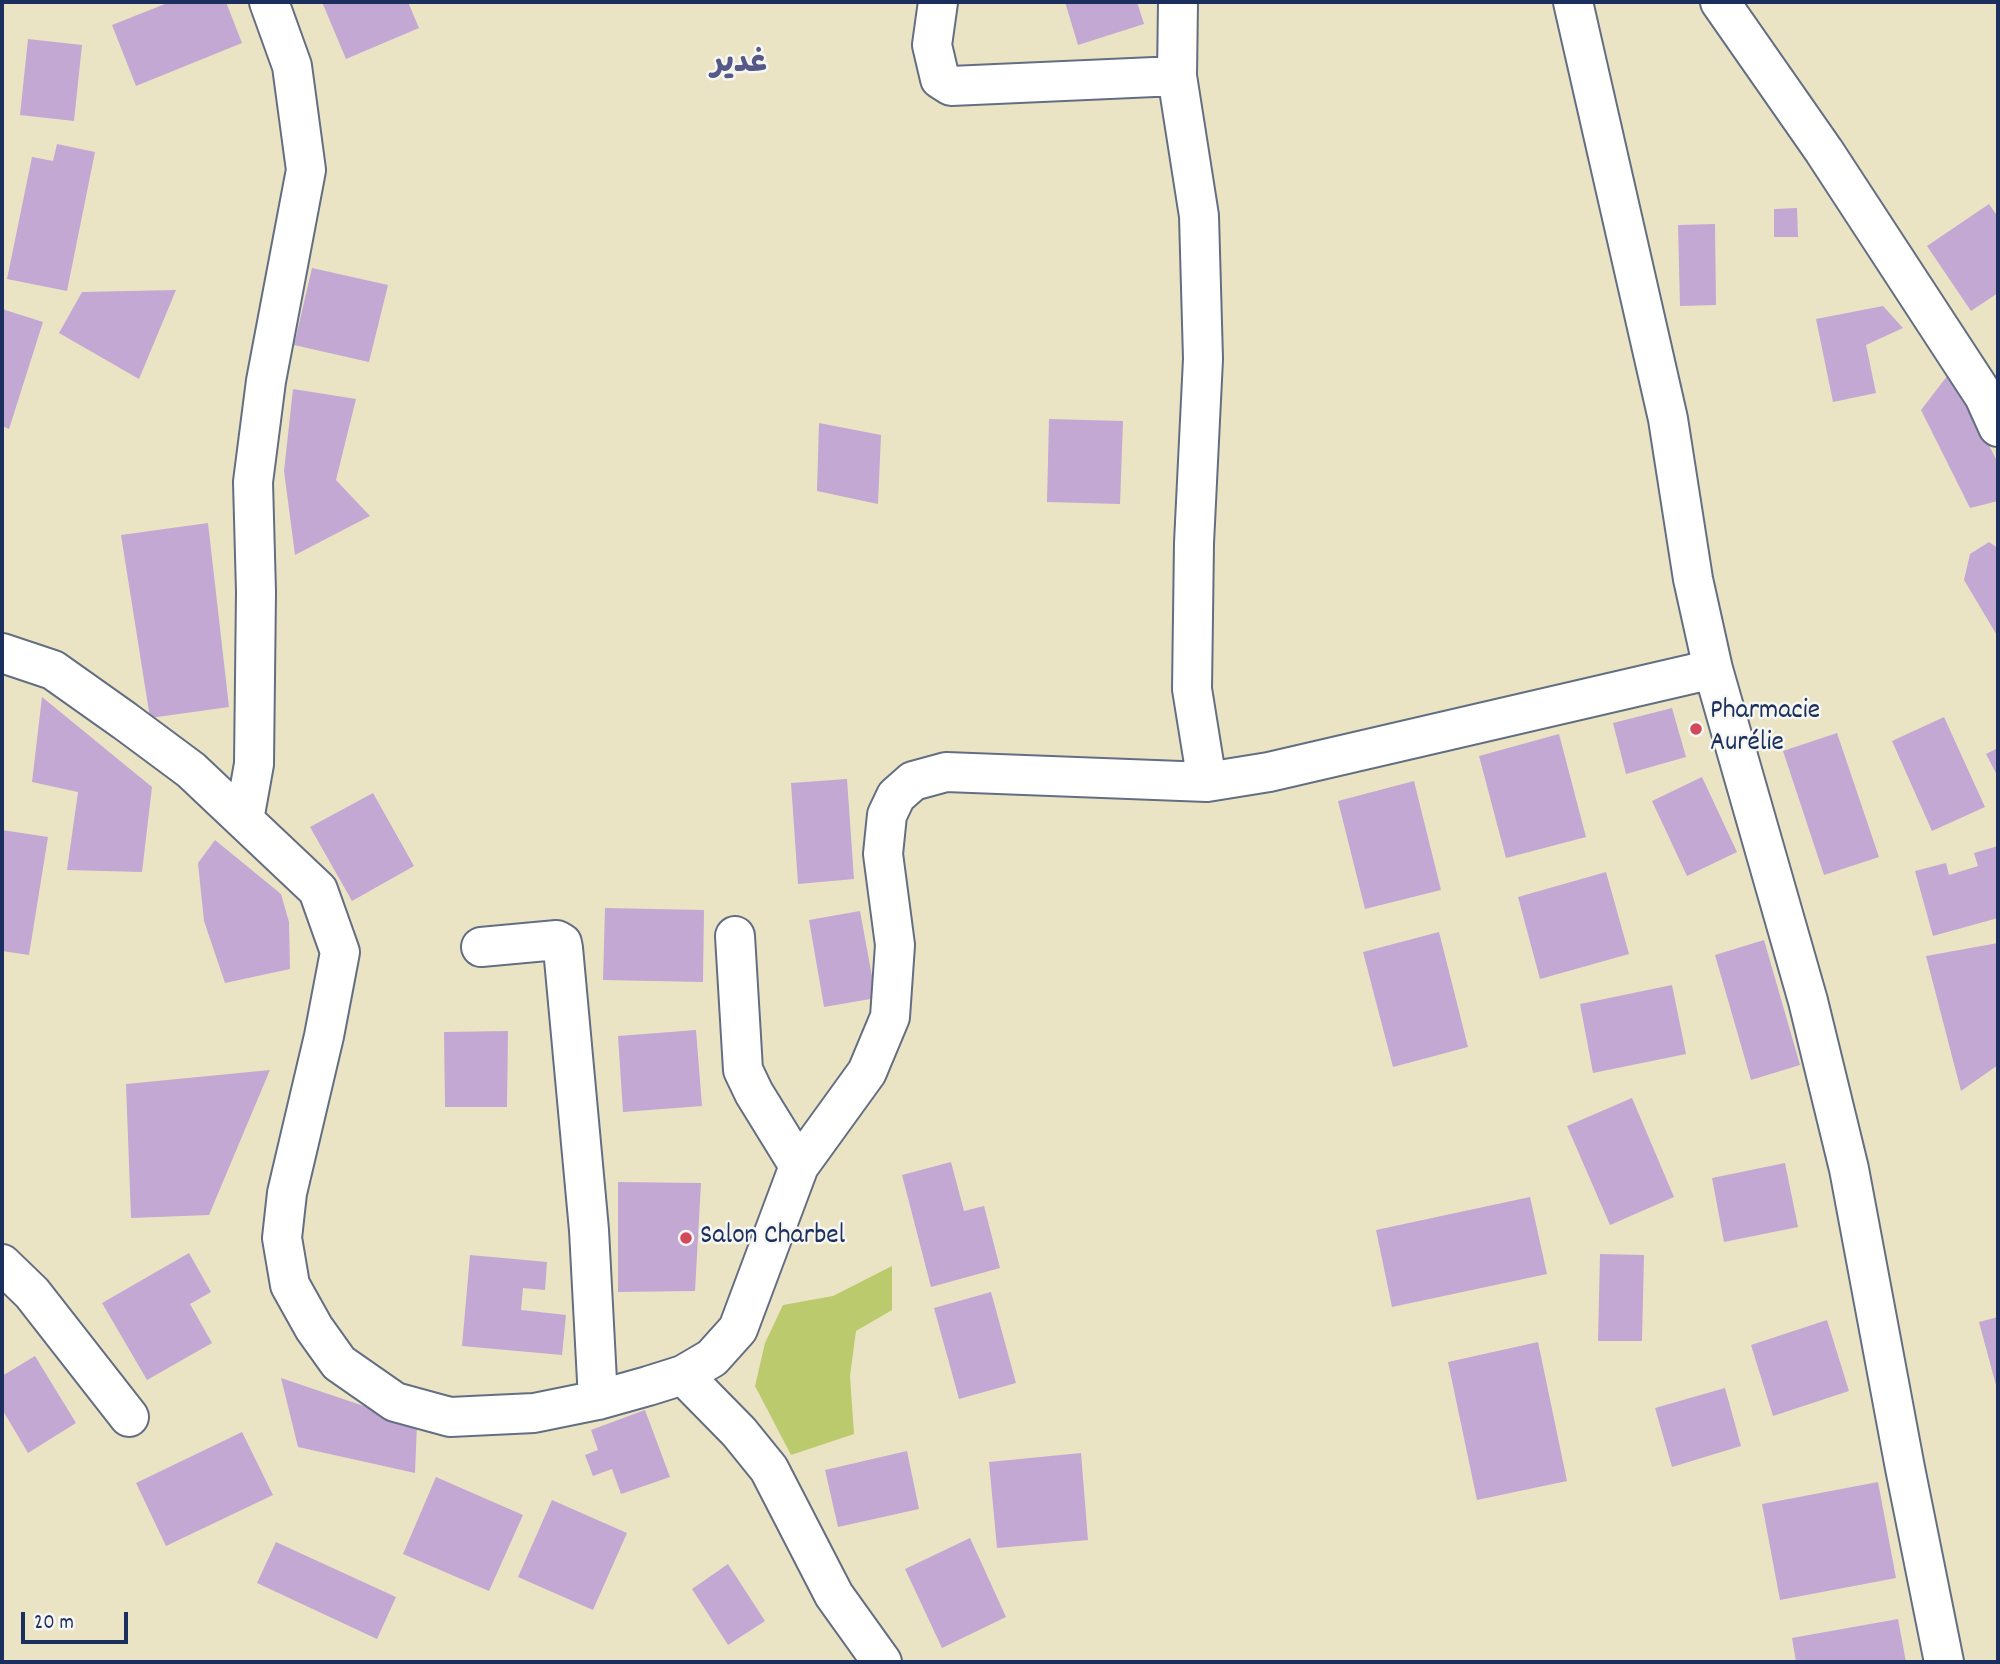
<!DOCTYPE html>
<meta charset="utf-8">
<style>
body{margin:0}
#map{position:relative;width:2000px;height:1664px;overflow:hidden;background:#eae4c5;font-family:Dekko,sans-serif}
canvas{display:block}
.frame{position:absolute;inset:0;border:4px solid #1b2f5e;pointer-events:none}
.scale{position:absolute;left:21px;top:1612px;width:107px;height:32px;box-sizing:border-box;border:4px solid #1b2f5e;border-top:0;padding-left:9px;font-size:21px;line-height:24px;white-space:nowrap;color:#1b2f5e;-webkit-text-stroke:5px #f6f6f2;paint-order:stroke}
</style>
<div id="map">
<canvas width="2000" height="1664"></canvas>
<div class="frame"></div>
<div class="scale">20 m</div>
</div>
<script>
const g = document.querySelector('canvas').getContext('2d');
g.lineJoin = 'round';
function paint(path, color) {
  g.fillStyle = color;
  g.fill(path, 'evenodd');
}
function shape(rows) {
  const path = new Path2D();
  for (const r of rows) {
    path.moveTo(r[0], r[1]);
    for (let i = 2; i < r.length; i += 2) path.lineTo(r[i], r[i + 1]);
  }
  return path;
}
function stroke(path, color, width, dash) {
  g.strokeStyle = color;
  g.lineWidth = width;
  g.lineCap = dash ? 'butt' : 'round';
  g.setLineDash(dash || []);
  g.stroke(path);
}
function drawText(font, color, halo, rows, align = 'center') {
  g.font = font + ' Dekko,"Playpen Sans Arabic",sans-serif';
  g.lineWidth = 5;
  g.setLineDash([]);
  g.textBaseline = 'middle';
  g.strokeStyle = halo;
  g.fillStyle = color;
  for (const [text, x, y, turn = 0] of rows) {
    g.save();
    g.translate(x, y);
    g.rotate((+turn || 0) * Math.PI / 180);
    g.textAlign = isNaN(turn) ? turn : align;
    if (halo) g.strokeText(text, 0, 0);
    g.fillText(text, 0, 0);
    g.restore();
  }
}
const green = shape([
 [892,1266,892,1310,856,1331,850,1376,854,1434,791,1455,755,1386,765,1343,783,1305,833,1296]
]);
const building = shape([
 [170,2,226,2,242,43,136,86,112,25],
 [322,2,408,2,419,28,346,59],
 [1065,2,1137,2,1144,24,1078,45],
 [28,39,82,45,74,121,20,115],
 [57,144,95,152,67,291,7,279,32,157,53,161],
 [1989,204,1998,217,1998,293,1971,311,1927,246],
 [1797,208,1798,237,1774,237,1774,209],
 [1715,224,1716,305,1680,306,1678,225],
 [312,268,388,285,369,362,294,345],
 [176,290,139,379,59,333,82,292],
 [1883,306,1903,328,1866,345,1876,393,1833,402,1816,319],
 [2,309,43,322,9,429,2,426],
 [1951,371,1998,463,1998,501,1970,508,1921,410],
 [293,389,356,399,336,480,370,516,295,555,284,471],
 [1049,419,1123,421,1120,504,1047,502],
 [819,423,881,435,878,504,817,491],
 [208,523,229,707,150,718,121,535],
 [1989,542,1998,548,1998,637,1964,580,1970,554],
 [42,697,152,787,142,872,67,870,78,792,32,782],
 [1672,708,1686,757,1626,774,1613,723],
 [1944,717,1985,807,1932,831,1892,741],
 [1837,733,1879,857,1824,875,1783,751],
 [1559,734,1586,837,1506,858,1479,756],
 [1998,748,1998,777,1986,754],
 [1702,777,1737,852,1687,876,1652,801],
 [847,779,854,879,798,884,791,783],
 [1414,781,1441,890,1365,909,1338,801],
 [373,793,414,866,352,901,310,827],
 [2,830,48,837,29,955,2,951],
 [215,840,281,894,289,922,290,969,225,983,204,921,198,863],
 [1998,846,1998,918,1933,936,1915,871,1946,863,1949,875,1978,866,1974,853],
 [1606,872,1629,954,1540,979,1518,897],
 [605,908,704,910,703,982,603,980],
 [860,911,876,998,824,1007,809,920],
 [1439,932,1468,1047,1393,1067,1363,952],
 [1764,940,1800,1065,1751,1080,1715,955],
 [1998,943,1998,1065,1961,1091,1926,956],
 [1672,985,1686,1054,1593,1073,1580,1004],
 [696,1030,702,1106,623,1112,618,1036],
 [508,1031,507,1107,445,1107,444,1032],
 [270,1070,209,1215,131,1218,126,1084],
 [1632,1098,1674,1197,1610,1225,1567,1126],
 [951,1162,964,1211,984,1206,1000,1268,931,1287,902,1175],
 [1785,1163,1798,1227,1724,1242,1712,1178],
 [618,1182,701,1183,695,1291,618,1292],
 [1530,1197,1547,1274,1392,1307,1376,1230],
 [189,1253,211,1292,190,1304,212,1343,147,1380,102,1303],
 [1600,1254,1644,1255,1642,1341,1598,1341],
 [470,1255,547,1262,545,1290,523,1288,521,1310,566,1315,562,1355,462,1346],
 [991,1292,1016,1383,959,1399,934,1308],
 [1998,1317,1998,1389,1997,1389,1979,1322],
 [1827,1320,1849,1391,1773,1416,1751,1345],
 [1538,1342,1567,1481,1477,1500,1448,1362],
 [35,1356,76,1423,28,1453,2,1409,2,1376],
 [281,1378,417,1424,415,1473,298,1447],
 [1725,1388,1741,1446,1672,1467,1655,1408],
 [645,1410,670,1477,621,1494,612,1469,593,1476,585,1455,598,1450,591,1430],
 [242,1432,273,1495,166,1546,136,1483],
 [907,1451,919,1509,838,1527,825,1470],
 [1081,1453,1088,1540,997,1548,989,1462],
 [436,1477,523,1515,489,1591,403,1554],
 [1878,1482,1896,1578,1780,1600,1762,1504],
 [552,1500,627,1533,593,1610,518,1577],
 [970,1538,1006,1617,942,1648,905,1569],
 [276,1542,396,1597,377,1639,257,1583],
 [728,1564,765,1621,728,1645,692,1589],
 [1898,1619,1906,1662,1796,1662,1792,1638]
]);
const minor = shape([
 [938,2,932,45,940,79,951,86,1177,76],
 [1178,2,1177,76,1199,216,1203,359,1194,543,1192,689,1207,782],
 [1573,2,1668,419,1693,579,1713,669,1808,1001,1849,1169,1905,1468,1944,1662],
 [1720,2,1824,151,1984,396,1998,427],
 [2,653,53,670,125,721,191,770,318,890,340,952,324,1036,287,1193,282,1238,290,1285,314,1328,339,1363,395,1402,450,1417,534,1413,598,1400,648,1386,683,1375,712,1358,738,1329,799,1166,867,1072,890,1017,895,945,883,854,887,815,896,796,913,781,946,772,1207,782,1269,772,1713,669],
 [244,820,254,764,256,592,253,482,266,381,306,170,292,66,269,2],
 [735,936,743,1070,754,1093,799,1166],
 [481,947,557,940,562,943,563,948,589,1230,598,1400],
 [2,1264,32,1293,129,1417],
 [683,1375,739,1432,769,1469,834,1595,882,1662]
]);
const markers = [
 [1696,729,7,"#d1495b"],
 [686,1238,7,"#d1495b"]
];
const poiNames = [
 ["Pharmacie",1710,713],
 ["Aurélie",1710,745],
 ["Salon Charbel",700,1238]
];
const quarterNames = [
 ["غدير",739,67]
];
paint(green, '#baca6c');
paint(building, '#c3a8d3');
stroke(minor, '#636e82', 42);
stroke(minor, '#fff', 38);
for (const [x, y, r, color] of markers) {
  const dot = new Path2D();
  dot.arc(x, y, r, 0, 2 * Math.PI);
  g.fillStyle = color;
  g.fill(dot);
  stroke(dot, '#f6f6f2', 2.5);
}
drawText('28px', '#1b2f5e', '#f6f6f2', poiNames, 'left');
drawText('bold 32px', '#565987', '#f6f6f2', quarterNames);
</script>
